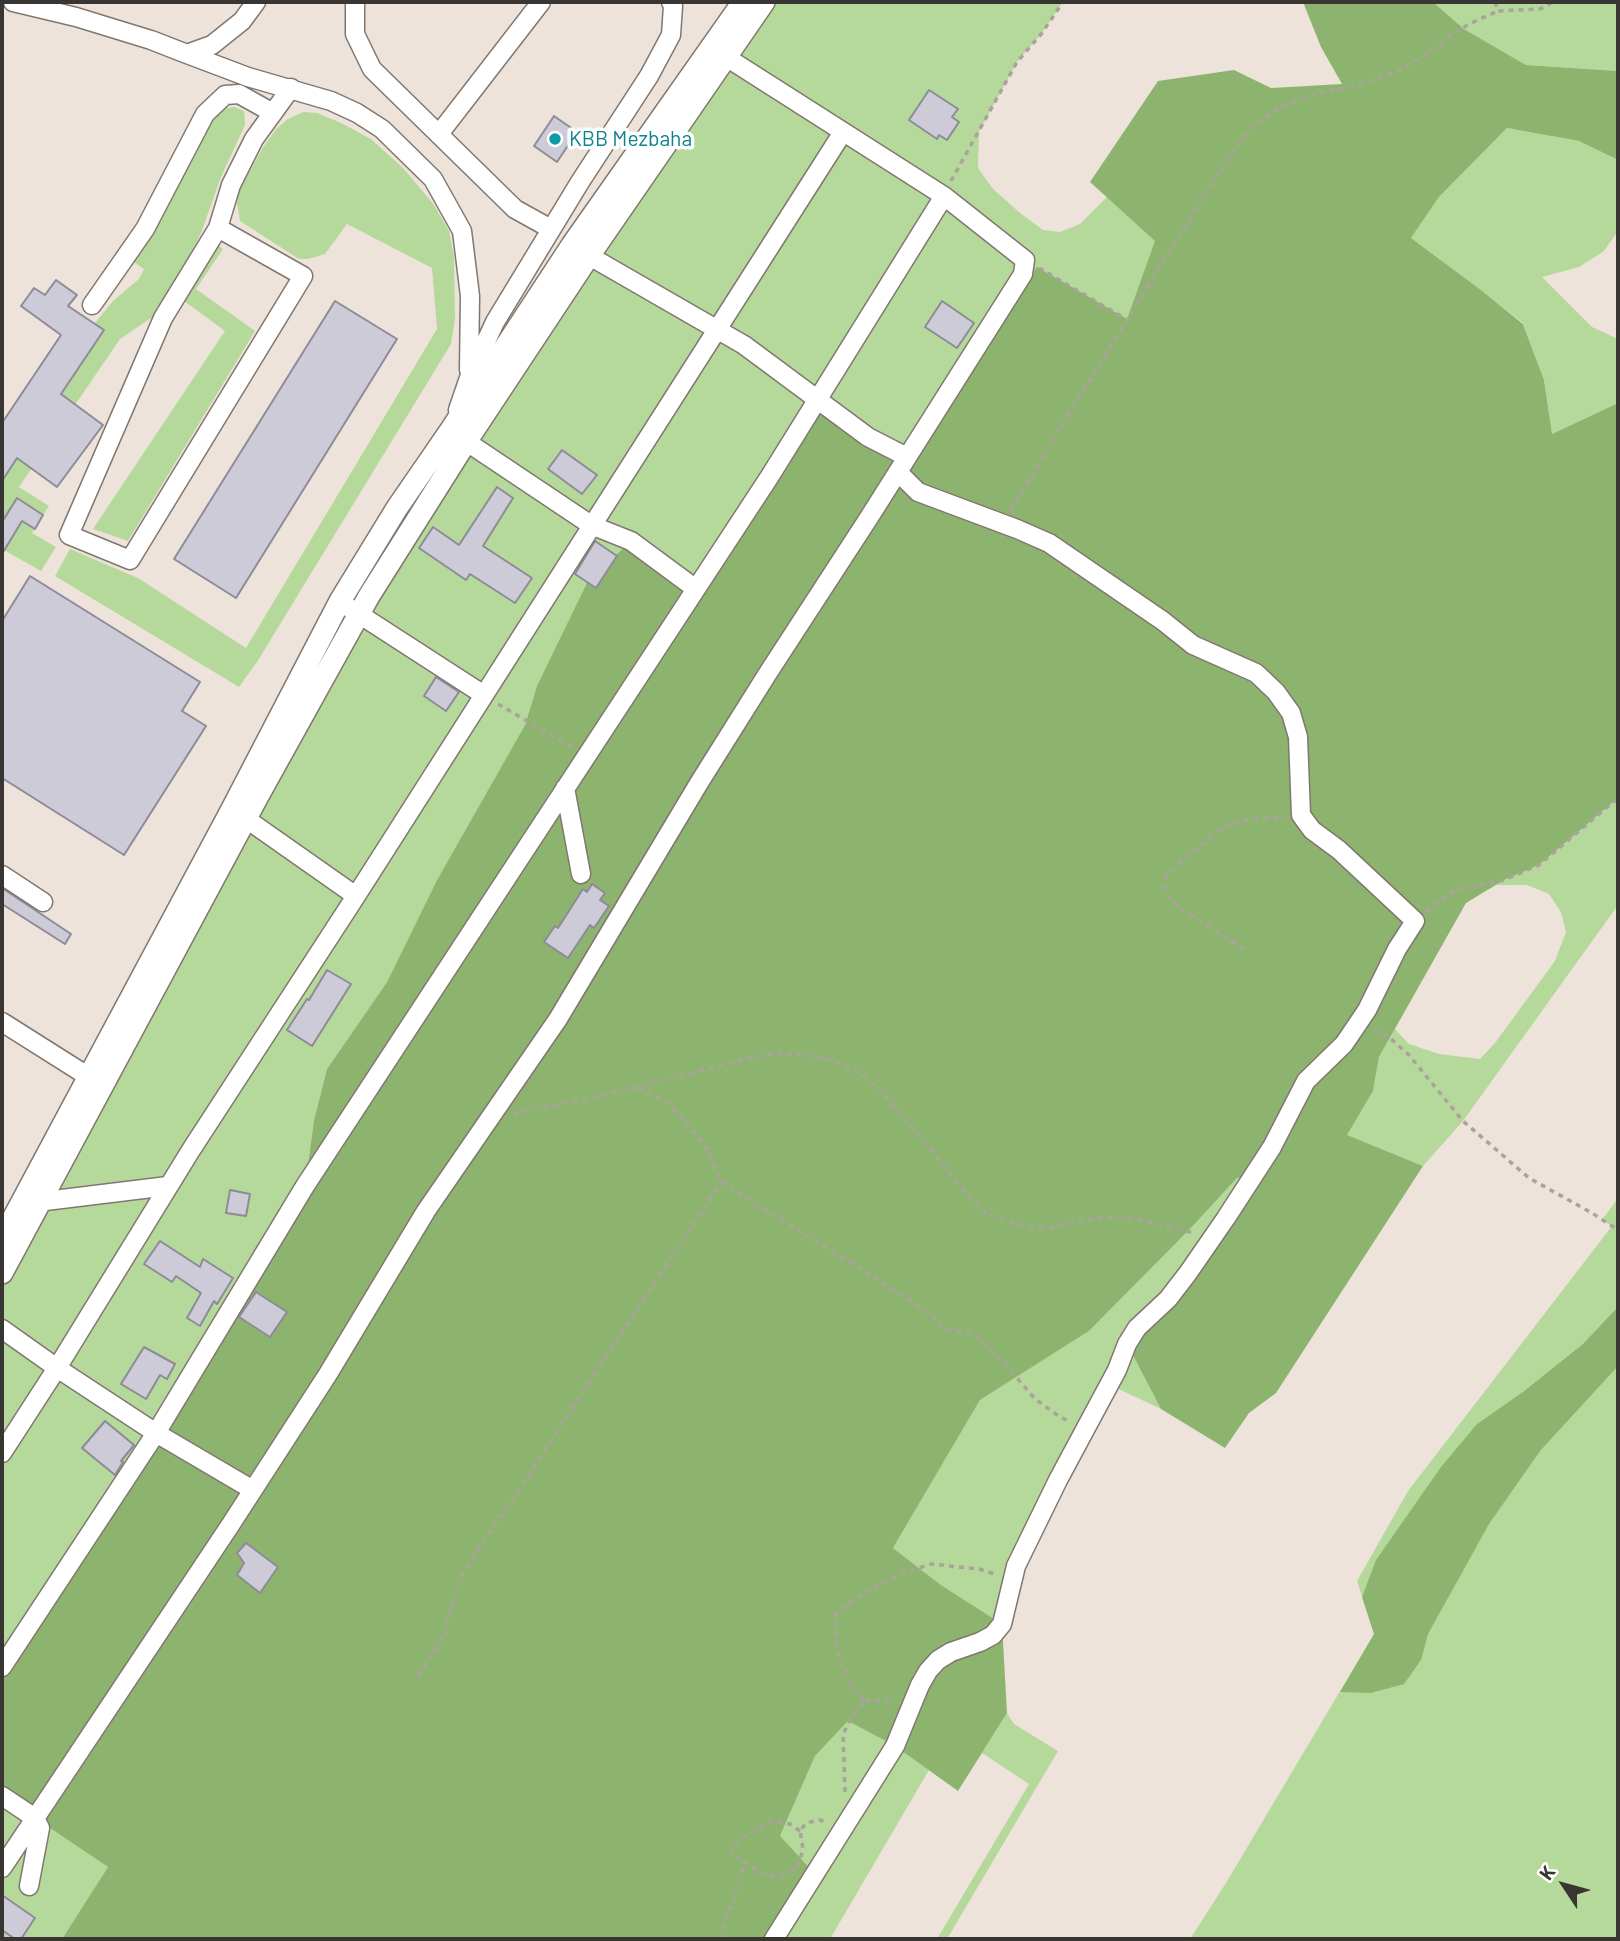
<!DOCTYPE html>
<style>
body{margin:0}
#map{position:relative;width:1620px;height:1941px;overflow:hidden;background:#eee3da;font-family:Barlow,sans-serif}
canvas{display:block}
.frame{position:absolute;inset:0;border:4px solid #393532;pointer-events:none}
.north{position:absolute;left:1529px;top:1850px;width:70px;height:70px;-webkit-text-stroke:5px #fff;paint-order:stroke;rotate:306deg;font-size:19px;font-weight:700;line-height:28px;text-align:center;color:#393532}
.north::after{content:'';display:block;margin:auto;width:24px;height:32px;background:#393532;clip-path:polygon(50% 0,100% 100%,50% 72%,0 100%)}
</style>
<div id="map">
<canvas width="1620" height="1941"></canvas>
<div class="frame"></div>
<div class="north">K</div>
</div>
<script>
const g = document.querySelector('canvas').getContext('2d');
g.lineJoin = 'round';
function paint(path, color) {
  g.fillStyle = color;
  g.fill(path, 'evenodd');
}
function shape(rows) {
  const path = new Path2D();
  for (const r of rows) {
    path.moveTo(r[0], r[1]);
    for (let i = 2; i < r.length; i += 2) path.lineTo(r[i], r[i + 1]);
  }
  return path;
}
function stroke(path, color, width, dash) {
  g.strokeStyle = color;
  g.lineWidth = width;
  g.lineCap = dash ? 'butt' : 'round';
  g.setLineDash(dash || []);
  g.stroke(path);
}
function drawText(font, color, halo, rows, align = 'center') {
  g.font = font + ' Barlow,sans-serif';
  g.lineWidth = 7;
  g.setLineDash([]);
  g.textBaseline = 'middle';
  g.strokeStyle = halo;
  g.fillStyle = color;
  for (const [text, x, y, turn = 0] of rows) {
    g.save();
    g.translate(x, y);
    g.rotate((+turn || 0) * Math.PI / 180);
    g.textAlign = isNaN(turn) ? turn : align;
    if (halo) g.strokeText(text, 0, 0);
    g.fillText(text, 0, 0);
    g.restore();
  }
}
const green = shape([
 [765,2,1063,2,1042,33,1017,62,979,132,978,168,993,189,1020,213,1043,230,1060,232,1080,224,1107,197,1156,241,1127,319,696,589,631,542,617,556,537,686,525,725,437,880,387,982,327,1069,314,1120,305,1186,2,1667,2,1289,149,1023,233,862,407,540],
 [1433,2,1618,2,1618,71,1526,65,1464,29],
 [234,107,244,111,245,125,221,177,201,233,175,285,154,316,120,339,19,487,49,506,32,533,56,547,41,571,2,549,2,477,4,478,103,330,95,323,113,301,139,279,144,269,135,263,133,256,159,224,184,167,209,120,220,109],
 [303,112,317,113,339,122,371,139,403,168,434,205,449,231,454,257,455,319,451,344,257,662,239,687,55,576,70,549,138,578,246,648,437,329,432,268,347,224,325,254,308,259,299,259,240,221,237,203,239,191,262,149,276,129,288,119],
 [1507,128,1579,141,1618,160,1618,231,1604,251,1579,267,1542,277,1592,327,1618,339,1618,403,1552,434,1544,380,1523,323,1481,290,1411,238,1439,197],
 [216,244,223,249,196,289,255,331,128,541,93,529,225,331,180,298],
 [1618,798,1618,905,1463,1121,1423,1166,1346,1135,1373,1091,1379,1057,1395,1029,1409,1044,1439,1054,1480,1059,1495,1043,1555,961,1566,932,1561,912,1549,894,1527,885,1495,885,1504,880,1539,865],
 [1253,1177,1127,1344,1161,1409,1110,1385,1058,1480,1002,1624,941,1585,893,1548,980,1400,1089,1331,1190,1229,1237,1178],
 [1618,1198,1618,1939,1190,1939,1226,1883,1374,1634,1357,1581,1408,1491,1612,1226,1602,1220],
 [1007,1713,1014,1724,1058,1751,947,1939,937,1939,1029,1784,982,1753],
 [848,1721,895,1746,929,1770,830,1939,774,1939,780,1836,815,1756],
 [2,1800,35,1818,108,1867,62,1939,2,1939]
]);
const forest = shape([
 [1303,2,1433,2,1464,29,1526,65,1618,71,1618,160,1579,141,1507,128,1439,197,1411,238,1481,290,1523,324,1544,380,1552,434,1618,403,1618,798,1539,865,1504,880,1466,903,1379,1057,1373,1091,1347,1135,1423,1166,1276,1393,1249,1413,1225,1448,1161,1409,1127,1344,1252,1177,1237,1178,1190,1229,1089,1331,980,1400,893,1548,941,1585,1002,1624,1007,1713,958,1791,895,1746,848,1721,815,1756,780,1836,815,1874,774,1939,62,1939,108,1867,35,1818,2,1800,2,1667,305,1186,314,1120,327,1069,387,982,437,880,525,725,537,686,587,583,631,541,696,588,817,400,907,457,1037,267,1127,319,1155,241,1090,182,1158,81,1234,70,1271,88,1342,84,1321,47],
 [1618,1307,1618,1366,1540,1451,1489,1524,1428,1634,1421,1660,1404,1684,1371,1693,1340,1692,1374,1634,1362,1597,1376,1560,1441,1467,1477,1424,1523,1392,1583,1344]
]);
const building = shape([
 [929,90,958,109,952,117,959,122,947,140,939,135,937,139,909,120,929,90],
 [554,116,577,132,557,162,534,146,554,116],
 [56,280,77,295,68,306,104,330,61,394,103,425,57,487,17,458,2,481,2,423,61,335,21,306,34,288,45,295,56,280],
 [335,301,397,339,236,598,174,559,335,301],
 [942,301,974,323,957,348,925,327,942,301],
 [562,450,597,475,582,494,548,469,562,450],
 [497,487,513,498,483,546,532,578,515,603,470,574,466,580,419,548,433,527,459,545,497,487],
 [17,498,43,515,35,529,22,521,2,554,2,522,17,498],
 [595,541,617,556,596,588,575,574,595,541],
 [30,576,200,682,182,711,206,726,124,855,2,778,2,621,30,576],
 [436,677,459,692,446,711,424,696,436,677],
 [592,884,605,893,600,900,609,906,594,928,590,925,568,958,544,942,555,926,558,928,583,889,587,892,592,884],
 [2,888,71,934,65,944,2,904,2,888],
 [327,970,351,984,312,1046,287,1030,307,999,309,1000,327,970],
 [230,1190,250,1194,246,1216,226,1213,230,1190],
 [160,1241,200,1267,203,1259,233,1278,217,1304,214,1301,200,1326,187,1318,201,1293,176,1276,172,1282,144,1264,160,1241],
 [256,1292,287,1312,270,1337,239,1317,256,1292],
 [144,1347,175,1364,167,1379,160,1375,146,1399,121,1384,144,1347],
 [105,1421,134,1445,121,1461,123,1462,115,1475,82,1448,105,1421],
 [246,1543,278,1567,260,1593,237,1575,244,1563,237,1553,246,1543],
 [2,1895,35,1918,21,1939,15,1939,2,1930,2,1895]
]);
const path = shape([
 [1495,2,1498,11,1540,9,1553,2],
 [951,181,1017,62,1042,33,1063,2],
 [1039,268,1126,319],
 [1010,510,1205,193,1236,147,1255,124,1280,108,1308,96,1353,86,1396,72,1425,55,1448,37,1469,24,1498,11],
 [498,704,573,748],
 [1427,911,1455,890,1504,880,1539,865,1618,798],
 [1244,949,1173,903,1165,890,1166,878,1189,854,1225,826,1256,818,1287,819],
 [1374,1029,1390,1038,1408,1054,1463,1121,1529,1178,1592,1213,1618,1230],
 [638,1088,666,1102,685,1121,707,1149,721,1182,908,1299,932,1316,944,1329,976,1335,1012,1372,1035,1399,1060,1417,1071,1422],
 [514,1114,613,1093,745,1059,779,1053,804,1055,832,1060,856,1071,878,1088,895,1106,975,1204,988,1214,1015,1223,1034,1227,1052,1227,1103,1217,1137,1219,1194,1233],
 [418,1676,445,1634,450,1612,461,1577,721,1182],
 [865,1701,886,1701,894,1703],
 [845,1792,843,1734,853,1715,865,1701,855,1689,840,1662,836,1642,836,1612,864,1593,901,1574,931,1564,979,1569,998,1575],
 [800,1831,790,1824,771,1821,736,1842,731,1849,731,1854,762,1873,776,1876,788,1874,799,1863,803,1849,800,1831,806,1823,820,1820,828,1823],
 [720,1939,745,1863]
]);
const minor = shape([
 [13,2,76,17,151,40,187,54,212,45,242,21,256,2],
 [355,2,355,34,372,69,515,209,551,229],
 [187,54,248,77,331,101,357,113,382,129,433,179,462,231,470,296,469,370],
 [439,134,541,2],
 [218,228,163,318,69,535,130,560,303,276,218,228,231,185,254,139,291,88],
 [579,250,744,345,868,437,907,457],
 [92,305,145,229,205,114,225,95,239,94,273,113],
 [458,410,469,378,495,322,580,182,649,76,671,35,673,6,671,2],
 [455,434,591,525,631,541,696,589],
 [348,607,484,695],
 [565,788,581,874],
 [235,811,356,896],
 [2,875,43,902],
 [2,1022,89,1077],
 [29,1203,168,1186],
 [2,1329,57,1368,156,1433,253,1490],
 [2,1453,57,1368,191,1150,356,896,843,132],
 [2,1667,156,1433,305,1186,770,476,944,196],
 [2,1796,35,1818,40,1828,29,1886],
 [2,1868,231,1524,328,1374,426,1211,558,1019,699,783,768,673,870,516,1023,274,1025,260,944,196,715,50],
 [774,1939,895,1746,920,1685,928,1671,938,1660,951,1652,980,1642,993,1635,1002,1624,1016,1566,1058,1480,1117,1370,1127,1344,1137,1328,1168,1299,1188,1273,1226,1218,1272,1147,1306,1081,1344,1044,1367,1010,1397,949,1415,921,1339,850,1312,830,1301,815,1298,737,1291,713,1276,692,1256,673,1193,645,1163,621,1049,543,1017,529,918,492,898,472]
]);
const major = shape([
 [2,1239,232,809,340,601,397,508,450,431,572,245,743,2],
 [2,1273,258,796,369,596,466,442,589,256,764,2]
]);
const markers = [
 [555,139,7,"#0f9aa8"]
];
const cultureNames = [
 ["KBB Mezbaha",569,139]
];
paint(green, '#b5d99b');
paint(forest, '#8db46f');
paint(building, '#cdcbd7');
stroke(building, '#8d8b97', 2);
stroke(minor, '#81776f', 21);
stroke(major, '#81776f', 24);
stroke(path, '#aaa29b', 3.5, [5, 5]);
stroke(minor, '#fff', 18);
stroke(major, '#fff', 21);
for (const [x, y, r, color] of markers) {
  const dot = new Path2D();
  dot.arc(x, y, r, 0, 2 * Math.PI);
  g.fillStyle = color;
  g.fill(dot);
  stroke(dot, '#fff', 2.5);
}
drawText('21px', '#0d838f', '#fff', cultureNames, 'left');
</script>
